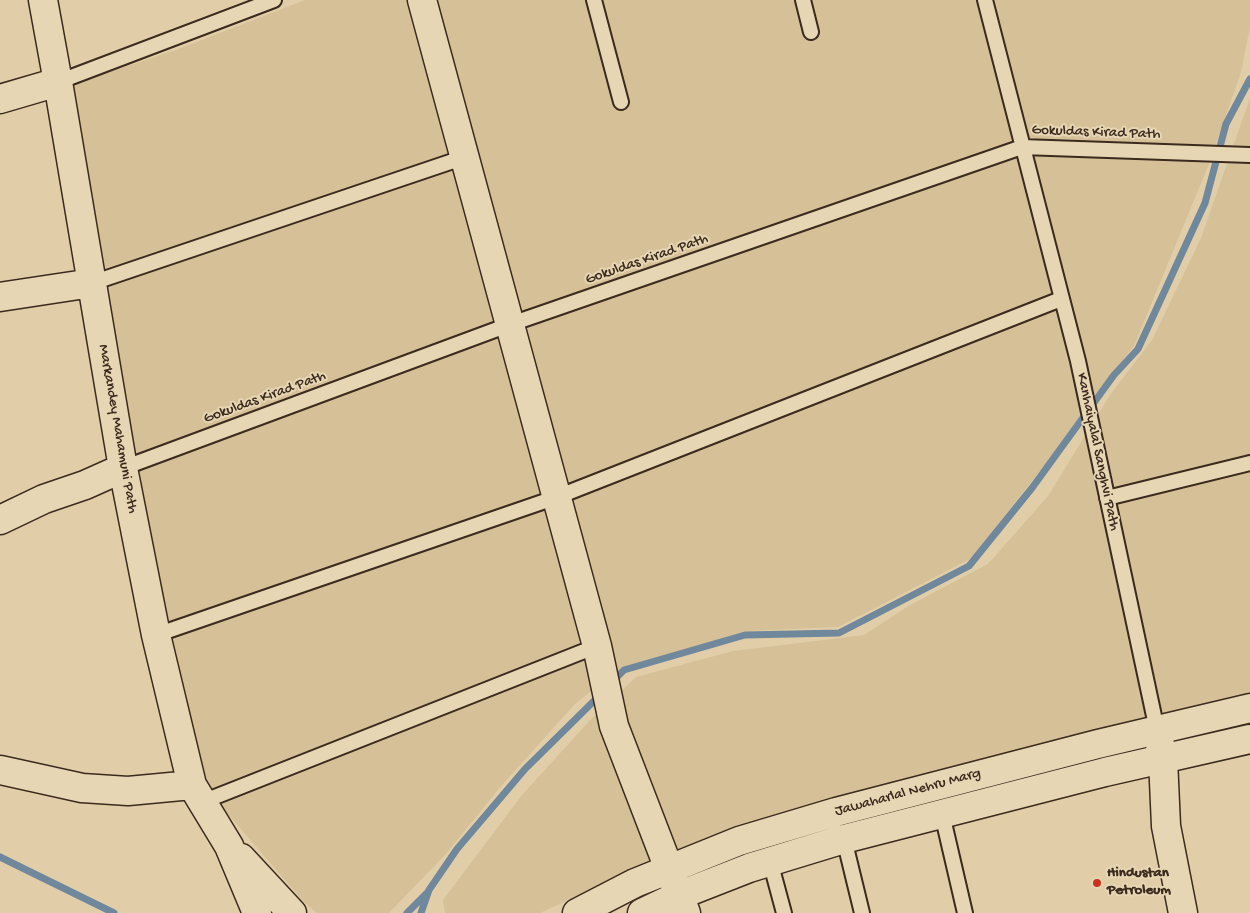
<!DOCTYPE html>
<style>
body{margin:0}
canvas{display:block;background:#e1cea8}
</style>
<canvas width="1250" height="913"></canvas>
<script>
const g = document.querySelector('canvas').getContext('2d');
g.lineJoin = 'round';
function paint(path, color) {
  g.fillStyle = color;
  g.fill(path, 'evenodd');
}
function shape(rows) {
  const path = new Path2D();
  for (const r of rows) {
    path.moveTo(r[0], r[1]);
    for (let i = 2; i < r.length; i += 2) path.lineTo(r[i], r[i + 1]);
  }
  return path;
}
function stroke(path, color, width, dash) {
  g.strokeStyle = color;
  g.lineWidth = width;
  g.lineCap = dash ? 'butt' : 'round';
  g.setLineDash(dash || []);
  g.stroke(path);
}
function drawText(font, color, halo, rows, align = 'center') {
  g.font = font + ' "Gochi Hand",sans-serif';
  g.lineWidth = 4;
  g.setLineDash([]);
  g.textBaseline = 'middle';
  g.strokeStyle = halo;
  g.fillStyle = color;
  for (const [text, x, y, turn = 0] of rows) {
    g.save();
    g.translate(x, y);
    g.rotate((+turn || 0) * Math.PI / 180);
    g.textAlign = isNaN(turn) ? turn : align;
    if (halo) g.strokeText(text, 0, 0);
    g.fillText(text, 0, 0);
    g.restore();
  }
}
const built = shape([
 [305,0,1250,0,1250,27,1241,72,1209,164,1134,346,1094,396,1049,459,972,558,838,627,747,631,621,668,575,704,503,784,445,855,389,913,317,913,303,901,203,785,160,626,73,84,176,50],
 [1250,98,1250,699,994,759,672,852,540,913,445,913,443,900,522,795,592,718,636,677,733,651,864,635,910,605,988,564,1048,496,1110,395,1152,340,1201,238]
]);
const stream = shape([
 [611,683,624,670,745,635,839,633,969,566,1032,488,1114,375,1138,349,1205,203,1226,124,1250,79],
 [0,857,114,913],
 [407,913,428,892],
 [421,913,429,890,457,849,525,769,600,695]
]);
const service = shape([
 [594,0,621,102],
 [803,0,811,32],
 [985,0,1078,361,1157,730],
 [58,82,274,0],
 [92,283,465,157],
 [123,468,511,324,1022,147,1250,155],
 [1107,498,1250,463],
 [156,635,557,497,1061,299],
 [202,802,597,646],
 [942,814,965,913],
 [844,839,862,913],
 [770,861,784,913]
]);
const minor = shape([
 [43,0,58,82,123,468,156,635,192,785,229,846,257,913],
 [422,0,597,646,614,726,686,913],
 [0,99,58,82],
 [0,297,92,283],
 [0,520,44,499,85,485,123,468],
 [1157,730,1163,759,1166,826,1183,913],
 [0,770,82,788,128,791,192,785],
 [241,858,292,913]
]);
const primary = shape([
 [577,913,635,883,739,841,836,812,1098,744,1250,708],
 [642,913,680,895,749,868,844,839,1105,772,1250,739]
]);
const markers = [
 [1097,883,5,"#c8321e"]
];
const streetNames = [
 ["Gokuldas Kirad Path",1096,133,2],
 ["Gokuldas Kirad Path",647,260,-19],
 ["Gokuldas Kirad Path",265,398,-20],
 ["Markandey Mahamuni Path",117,429,80],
 ["Kanhaiyalal Sanghvi Path",1097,452,78],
 ["Jawaharlal Nehru Marg",908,793,-15]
];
const poiNames = [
 ["Hindustan",1107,874],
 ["Petroleum",1107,891]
];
paint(built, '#d5c098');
stroke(stream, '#70889c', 7);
stroke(service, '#3b2a1e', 18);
stroke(minor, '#3b2a1e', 31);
stroke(primary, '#3b2a1e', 31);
stroke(service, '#e7d6b3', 14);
stroke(minor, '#e7d6b3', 28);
stroke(primary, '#e7d6b3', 28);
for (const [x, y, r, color] of markers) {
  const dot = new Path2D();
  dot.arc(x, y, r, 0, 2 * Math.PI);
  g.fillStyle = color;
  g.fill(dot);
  stroke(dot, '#e7d6b3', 2);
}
drawText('15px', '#3b2a1e', '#e7d6b3', streetNames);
drawText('bold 15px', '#3b2a1e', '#e7d6b3', poiNames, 'left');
</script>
